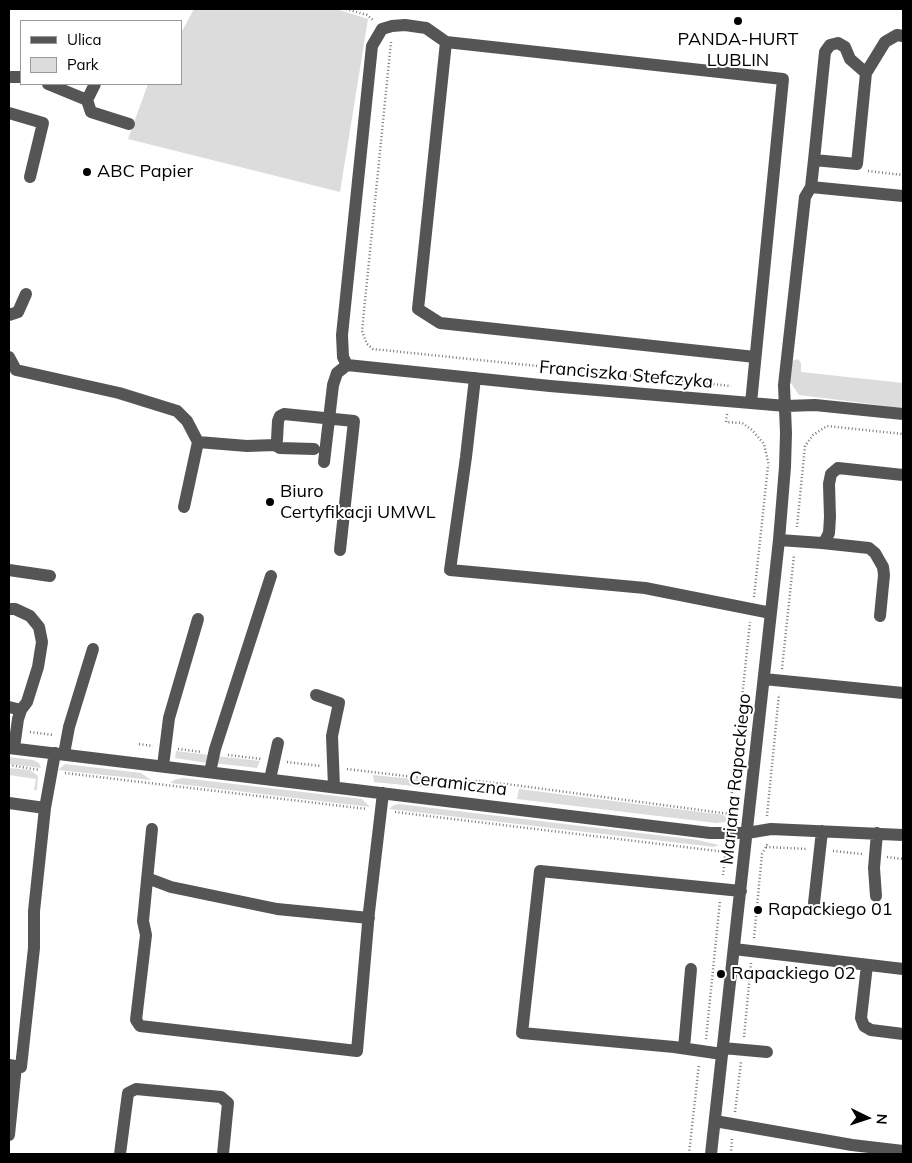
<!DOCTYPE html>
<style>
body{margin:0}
#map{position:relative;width:912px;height:1163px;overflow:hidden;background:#fff;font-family:Mulish,sans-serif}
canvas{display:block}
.frame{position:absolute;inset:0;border:10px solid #000;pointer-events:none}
.legend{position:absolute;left:20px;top:20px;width:162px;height:65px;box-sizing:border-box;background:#fff;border:1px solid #999;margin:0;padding:6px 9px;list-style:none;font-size:15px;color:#000}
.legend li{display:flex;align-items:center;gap:10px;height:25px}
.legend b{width:25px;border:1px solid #999}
.north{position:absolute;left:842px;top:1093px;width:50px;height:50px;-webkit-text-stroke:4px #fff;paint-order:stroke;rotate:94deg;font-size:14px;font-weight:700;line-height:20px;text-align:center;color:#000}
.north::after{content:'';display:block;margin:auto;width:18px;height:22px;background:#000;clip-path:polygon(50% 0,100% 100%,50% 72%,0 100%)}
</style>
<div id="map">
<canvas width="912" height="1163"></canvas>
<div class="frame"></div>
<ul class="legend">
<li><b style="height:6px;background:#555"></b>Ulica</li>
<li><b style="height:14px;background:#dcdcdc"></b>Park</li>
</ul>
<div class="north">N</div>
</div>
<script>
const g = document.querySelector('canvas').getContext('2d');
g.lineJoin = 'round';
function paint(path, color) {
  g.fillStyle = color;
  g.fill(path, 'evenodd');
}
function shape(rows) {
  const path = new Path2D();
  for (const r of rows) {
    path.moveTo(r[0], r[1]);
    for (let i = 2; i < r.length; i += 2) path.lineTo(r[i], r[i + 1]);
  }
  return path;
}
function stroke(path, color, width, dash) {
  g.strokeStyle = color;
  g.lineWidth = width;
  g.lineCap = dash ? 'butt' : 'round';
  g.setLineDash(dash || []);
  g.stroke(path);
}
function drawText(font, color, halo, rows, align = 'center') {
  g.font = font + ' Mulish,sans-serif';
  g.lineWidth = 4;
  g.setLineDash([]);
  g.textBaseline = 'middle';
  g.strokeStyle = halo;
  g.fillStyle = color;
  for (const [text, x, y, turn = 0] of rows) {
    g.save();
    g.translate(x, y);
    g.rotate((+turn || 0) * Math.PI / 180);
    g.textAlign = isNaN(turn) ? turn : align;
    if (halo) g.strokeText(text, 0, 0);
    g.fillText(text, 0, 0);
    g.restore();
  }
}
const green = shape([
 [194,9,336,9,368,19,340,192,128,139,148,84,181,84,181,33],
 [798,359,801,363,801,372,903,383,903,408,799,395,790,382,792,361],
 [176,751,209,755,207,763,175,758],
 [215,756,260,761,257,768,213,763],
 [9,757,33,760,39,763,41,768,9,764],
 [65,764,141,773,151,780,58,770],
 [9,768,30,770,38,776,37,790,34,790,36,779,9,775],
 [373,775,433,781,433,788,374,782],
 [183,778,362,799,370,807,170,783,174,780],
 [519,789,724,815,727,819,725,822,716,823,517,799],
 [399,804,698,840,719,845,714,847,389,809,394,805]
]);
const path = shape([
 [346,9,367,15,374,21],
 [391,42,362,331,367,344,373,349,731,386],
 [868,171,903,175],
 [727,414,726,422,742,423,752,430,764,444,769,466],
 [797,527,805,446,813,435,827,426,903,434],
 [754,597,768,466],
 [782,669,794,555],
 [30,732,54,735],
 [139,744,153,746],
 [178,749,202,752],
 [228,755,262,759],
 [287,762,321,766],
 [9,765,39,770],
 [347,769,456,782,477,781,514,785,730,814],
 [65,773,367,809],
 [395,812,726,852],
 [767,816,779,694],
 [729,821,750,622],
 [766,847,807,849],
 [833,851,862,854],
 [887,857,903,859],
 [723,875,726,846],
 [754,938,762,854,768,843],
 [744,1037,751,963],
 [706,1039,720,901],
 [735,1112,741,1062],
 [689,1154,699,1064],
 [731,1154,732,1137]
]);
const minor = shape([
 [446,42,418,309,440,323,755,357],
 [9,77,21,77],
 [48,84,87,100],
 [95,84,87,100,91,112,129,124],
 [9,113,43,123,30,177],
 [814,160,825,52,830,45,838,43,845,47,850,59,866,73],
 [811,187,903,196],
 [9,315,18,312,26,294],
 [9,357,16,370,119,393,177,411,187,421,198,442,247,446,275,445,280,448,314,449],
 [347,365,343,357,342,335,372,46,382,29,392,26,405,25,426,28,446,42,783,79,751,403],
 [347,365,550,386,786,406,815,405,903,414],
 [475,378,466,457,450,570,645,588,771,613],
 [275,445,277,440,278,421,280,416,284,414,354,421,340,550],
 [324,462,333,385,337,373,347,365],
 [184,507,198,442],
 [779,540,822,543,825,541,829,533,830,517,829,484,831,474,838,468,903,475],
 [822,543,869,548,875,553,883,567,884,575,880,616],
 [9,570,50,576],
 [9,609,15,609,30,616,39,627,42,642,38,667,27,702,21,710,18,719,14,748],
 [764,679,903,693],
 [316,695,339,703,332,736,334,787],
 [9,707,21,710],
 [9,748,710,833,747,833,771,829,903,835],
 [64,754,69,727,93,649],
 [163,766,169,718,198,619],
 [210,772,215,749,271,576],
 [270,779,278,743],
 [9,803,45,808],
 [152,829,143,921,146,935,136,1020,140,1026,357,1051,369,912,383,793],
 [147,878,171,887,277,909,369,918],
 [876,896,874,868,877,833],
 [814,903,822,831],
 [734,949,903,969],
 [867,965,861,1018,864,1026,871,1030,903,1034],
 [684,1048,691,969],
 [723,1048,767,1052],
 [722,1054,674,1047,522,1033,540,871,741,891],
 [9,1065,21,1067,34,948,34,911,45,808,55,753],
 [715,1121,852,1145,903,1151],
 [9,1135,16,1066],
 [120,1154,128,1093,136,1089,221,1097,228,1103,223,1154],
 [711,1154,779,540,785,467,786,433,784,385,805,197,811,187,814,160,857,164,866,73,885,42,897,35,903,36]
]);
const markers = [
 [738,21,5,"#000"],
 [87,172,5,"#000"],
 [270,502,5,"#000"],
 [758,910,5,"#000"],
 [721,974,5,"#000"]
];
const poiNames = [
 ["PANDA-HURT",738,40,"center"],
 ["LUBLIN",738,61,"center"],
 ["ABC Papier",97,172],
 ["Biuro",280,492],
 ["Certyfikacji UMWL",280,513],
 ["Rapackiego 01",768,910],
 ["Rapackiego 02",731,974]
];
const streetNames = [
 ["Franciszka Stefczyka",626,375,5],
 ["Mariana Rapackiego",736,779,-84],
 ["Ceramiczna",458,784,7]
];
paint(green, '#dcdcdc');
stroke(path, '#777', 2.5, [1, 2.5]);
stroke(minor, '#555', 12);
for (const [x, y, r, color] of markers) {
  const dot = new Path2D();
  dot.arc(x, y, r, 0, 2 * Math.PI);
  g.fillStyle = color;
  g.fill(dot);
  stroke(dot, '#fff', 2);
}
drawText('18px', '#000', '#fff', poiNames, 'left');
drawText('18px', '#000', '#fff', streetNames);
</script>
